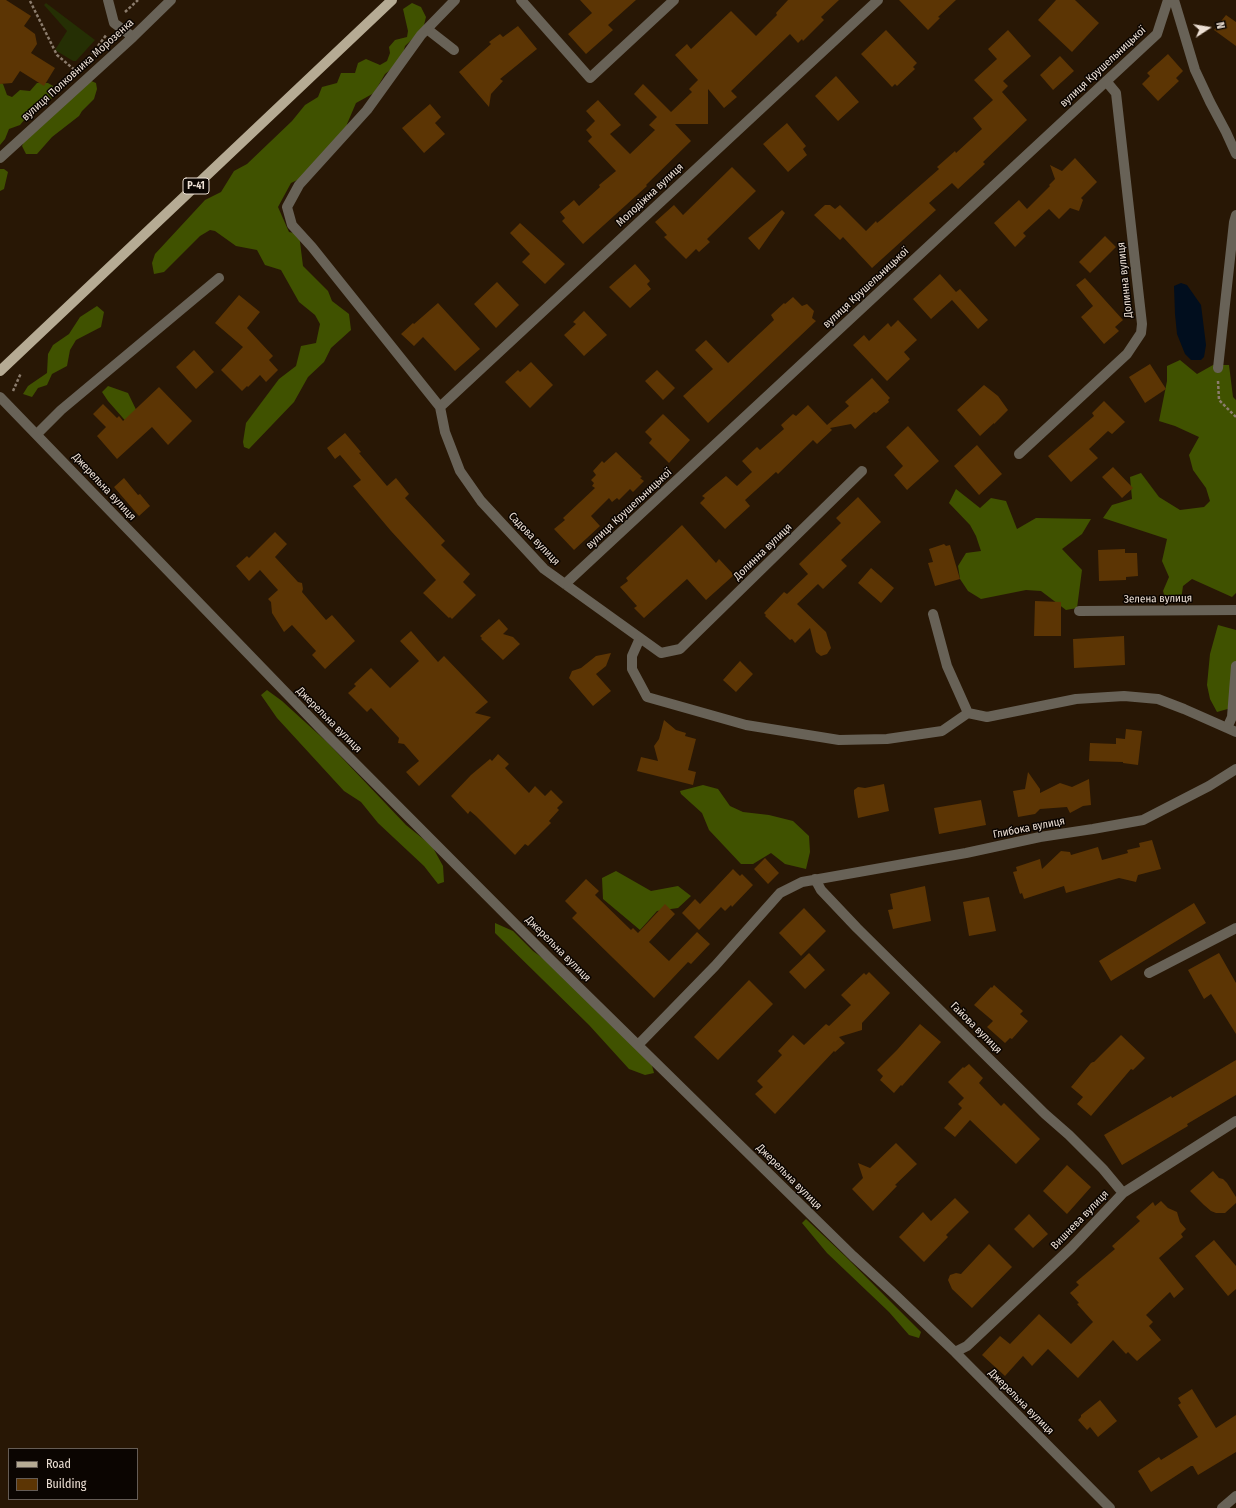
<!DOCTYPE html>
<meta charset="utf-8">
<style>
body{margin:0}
#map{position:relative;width:1236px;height:1508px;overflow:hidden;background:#281705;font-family:"Fira Sans Condensed",sans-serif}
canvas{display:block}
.legend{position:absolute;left:8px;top:1448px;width:130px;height:52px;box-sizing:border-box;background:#0b0501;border:1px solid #655c55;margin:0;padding:5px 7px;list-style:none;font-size:12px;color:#ecdfd4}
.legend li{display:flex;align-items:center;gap:8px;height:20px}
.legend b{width:20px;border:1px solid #655c55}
.north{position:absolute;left:1188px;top:8px;width:40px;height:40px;-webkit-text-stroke:3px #0b0501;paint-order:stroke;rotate:78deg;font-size:11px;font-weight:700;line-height:16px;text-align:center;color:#ecdfd4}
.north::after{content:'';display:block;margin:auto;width:14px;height:18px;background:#ecdfd4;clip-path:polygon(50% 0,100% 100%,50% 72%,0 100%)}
</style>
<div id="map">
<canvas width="1236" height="1508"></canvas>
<ul class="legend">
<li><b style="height:5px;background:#b6ab94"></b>Road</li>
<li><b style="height:11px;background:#5c3504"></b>Building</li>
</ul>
<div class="north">N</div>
</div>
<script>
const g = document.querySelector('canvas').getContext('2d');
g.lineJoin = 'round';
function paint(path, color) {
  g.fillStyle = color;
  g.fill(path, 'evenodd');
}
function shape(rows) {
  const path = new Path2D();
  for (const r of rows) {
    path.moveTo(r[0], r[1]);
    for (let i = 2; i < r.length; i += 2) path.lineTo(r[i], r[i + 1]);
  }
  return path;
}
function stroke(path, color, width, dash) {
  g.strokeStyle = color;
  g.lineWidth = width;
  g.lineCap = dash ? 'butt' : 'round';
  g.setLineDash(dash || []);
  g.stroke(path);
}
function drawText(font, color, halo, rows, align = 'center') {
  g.font = font + ' "Fira Sans Condensed",sans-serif';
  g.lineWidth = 3;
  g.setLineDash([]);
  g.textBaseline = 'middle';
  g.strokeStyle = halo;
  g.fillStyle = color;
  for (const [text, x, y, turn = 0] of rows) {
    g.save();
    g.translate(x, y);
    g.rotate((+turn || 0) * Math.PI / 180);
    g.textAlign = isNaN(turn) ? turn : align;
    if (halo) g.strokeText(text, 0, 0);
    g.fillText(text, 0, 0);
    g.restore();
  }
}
const green = shape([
 [46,3,95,40,76,61,73,61,55,50,67,31,44,5]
]);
const forest = shape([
 [412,3,421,7,426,17,423,29,405,46,403,54,394,67,385,74,374,93,356,103,347,124,346,135,310,174,291,183,278,207,289,232,299,234,303,266,328,291,332,301,349,314,351,330,331,348,324,362,308,377,294,402,249,449,244,447,243,442,246,423,279,379,296,366,301,346,316,343,320,324,315,315,299,302,281,270,265,265,257,250,236,246,215,231,210,230,200,236,164,272,154,274,152,263,155,254,205,200,221,192,234,171,247,164,292,121,305,105,318,97,322,87,337,83,341,73,355,73,358,63,366,59,380,65,387,61,390,53,389,47,395,40,407,37,408,31,403,9],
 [89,80,96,83,97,89,94,99,82,111,79,116,52,137,37,154,26,154,22,146,24,141],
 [0,82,3,84,7,95,12,97,20,90,30,91,37,83,48,83,53,86,53,97,45,105,35,107,20,125,9,129,5,139,0,145],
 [0,169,4,169,8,172,4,189,0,191],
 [97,306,104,312,101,327,76,340,70,350,67,366,52,374,47,385,38,388,32,397,23,394,28,386,47,373,48,354,53,345,69,334,80,317],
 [1180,360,1197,374,1213,365,1229,365,1233,397,1236,400,1236,593,1232,597,1192,579,1183,586,1181,600,1166,601,1163,591,1169,577,1162,561,1167,539,1103,518,1112,505,1132,499,1130,477,1141,473,1159,497,1180,510,1204,507,1210,501,1206,488,1193,470,1189,455,1199,437,1175,426,1159,421,1167,381,1167,366],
 [108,386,128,393,142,422,130,426,108,401,102,392],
 [956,489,980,508,991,498,1006,501,1017,529,1036,518,1091,519,1082,534,1062,549,1082,570,1077,608,1066,610,1041,591,1026,590,981,599,968,591,960,579,958,566,966,553,981,551,976,536,970,525,949,503],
 [1218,625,1236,630,1236,675,1231,708,1217,712,1210,699,1207,685,1210,654],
 [267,690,282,701,327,742,406,825,432,846,443,866,444,882,438,884,424,866,378,823,361,802,344,791,277,718,261,695],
 [703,785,718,789,730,806,743,812,769,815,793,821,809,836,810,852,806,869,785,864,771,853,753,864,741,864,709,830,702,813,681,794,680,791],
 [616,871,651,891,678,886,691,896,678,908,657,911,640,930,603,899,602,878],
 [495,923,513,931,533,951,570,978,650,1058,654,1073,645,1075,629,1069,589,1025,495,933],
 [806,1219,845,1256,921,1332,919,1338,909,1335,889,1312,827,1253,802,1223]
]);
const water = shape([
 [1181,283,1187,285,1201,305,1206,345,1204,357,1201,360,1191,360,1185,354,1177,334,1175,314,1174,286]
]);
const building = shape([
 [0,0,6,0,31,16,24,26,35,34,37,44,31,53,55,68,44,86,20,71,12,83,0,84],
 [580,0,636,0,608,25,613,30,586,54,568,34,592,13],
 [788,0,839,0,821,17,824,20,803,41,802,39,798,43,790,34,731,91,737,97,724,108,708,89,708,124,675,124,691,141,646,185,647,186,583,244,562,221,565,218,560,212,574,200,579,206,600,187,599,185,616,171,588,141,592,137,586,130,595,121,586,111,598,100,621,125,610,134,630,154,655,130,649,125,657,117,634,94,643,84,671,112,692,92,689,89,698,80,675,55,687,44,691,49,731,11,756,36,777,15,776,13],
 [899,0,956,0,938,17,940,18,928,30],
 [1056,0,1075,0,1099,23,1072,52,1038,20],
 [1226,15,1236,22,1236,46,1214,30],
 [518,26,537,49,500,79,503,81,491,94,489,107,459,72,491,44,489,42,500,34,503,37],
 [886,30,917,63,913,67,915,69,897,86,895,84,892,87,861,54],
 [1008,30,1031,56,1003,81,1008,86,1000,94,1002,92,1027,120,983,162,985,164,958,189,952,183,929,203,936,210,872,268,843,237,840,240,814,215,825,205,830,205,835,209,840,205,866,231,876,221,877,223,882,219,939,169,937,167,955,151,956,153,982,129,973,118,993,100,974,80,997,59,988,49],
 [1168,54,1183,71,1176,78,1179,81,1158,101,1142,84,1150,76,1147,73],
 [1060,56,1074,71,1053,90,1040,75],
 [836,76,859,102,838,121,815,96],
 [430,104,441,117,435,123,445,134,424,153,402,128],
 [787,123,806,146,803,149,807,155,788,172,763,144],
 [1075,158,1097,182,1081,198,1083,200,1079,211,1070,208,1059,219,1049,209,1023,233,1026,236,1015,247,994,223,1019,200,1027,209,1050,186,1049,185,1055,179,1050,165,1062,171],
 [732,167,756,191,707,239,710,242,699,252,696,249,686,259,664,237,667,235,655,222,674,205,683,215],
 [782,210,785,213,759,250,748,238],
 [520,223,565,264,545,284,522,262,530,254,510,233],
 [1105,236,1116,247,1090,273,1079,262],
 [635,264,650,281,647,284,651,289,630,308,609,287],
 [940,274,956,292,960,289,988,320,978,329,952,300,931,319,913,299],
 [1085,278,1123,320,1115,327,1119,331,1104,344,1081,317,1093,306,1076,285],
 [497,282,519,305,496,328,474,304],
 [239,295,260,312,247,328,273,356,269,360,278,370,266,382,260,375,248,387,247,386,242,391,221,370,243,347,215,323],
 [793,297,802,306,807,304,814,311,812,318,816,321,708,423,683,396,713,369,695,350,706,340,728,363,774,320,771,315,784,303,785,304],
 [438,303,480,349,455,371,423,337,414,346,401,334,413,323,414,324],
 [584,311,607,335,584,356,564,335,576,324,573,322],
 [898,320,917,340,904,352,910,359,887,381,853,345,864,335,869,341,888,323,891,327],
 [194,350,214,372,196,389,176,367],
 [531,362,553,385,530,408,505,382,518,370,520,372],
 [1150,364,1166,389,1145,403,1129,377],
 [657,370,675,388,663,400,645,381],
 [872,378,890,398,888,400,889,402,876,413,874,412,855,429,851,424,830,428,832,430,817,444,813,440,778,474,776,472,745,500,750,506,725,529,700,503,705,498,702,496,726,476,737,486,752,472,742,461,757,447,760,450,784,429,781,425,793,414,796,416,808,405,827,425,849,406,845,402],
 [984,385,998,396,1008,410,994,424,994,423,980,436,957,410],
 [159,387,192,421,168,445,152,427,117,459,97,436,106,427,93,414,103,404,117,418,119,416,123,421],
 [1104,401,1125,422,1112,434,1108,431,1089,449,1098,458,1071,482,1048,456,1094,416,1092,413],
 [663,414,690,440,669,463,649,443,652,439,645,432],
 [908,426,939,461,907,490,894,475,903,466,886,447],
 [345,433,361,452,359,453,387,486,396,478,409,494,405,498,445,541,441,545,470,574,463,582,476,595,452,619,450,617,449,618,423,593,436,580,391,531,353,486,361,480,340,455,335,459,327,448],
 [977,445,1002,474,979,495,954,466],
 [616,452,642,477,640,478,644,481,633,492,630,489,619,500,617,498,612,502,609,498,591,516,600,526,574,550,554,529,565,520,563,518,595,488,592,486,594,483,591,480,596,475,593,471,602,461,604,463],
 [1113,467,1133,488,1122,498,1102,477],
 [124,478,138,495,140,494,150,506,139,516,114,487],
 [858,497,881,522,841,560,847,566,823,589,818,584,797,604,826,632,831,648,827,654,821,656,816,652,810,628,795,643,792,639,790,640,765,616,766,615,764,613,784,592,787,594,808,574,799,564,841,523,836,518],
 [682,525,716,563,719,559,734,575,706,600,687,579,644,618,634,608,637,606,620,587,628,581,626,578],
 [275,532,287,544,275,557,298,582,302,583,303,589,302,592,326,620,332,615,355,641,325,669,312,655,316,651,292,625,284,632,272,613,271,602,268,599,278,590,260,570,249,581,236,566,247,556,249,558],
 [944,544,946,546,950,545,960,579,935,586,928,563,933,562,929,549],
 [1125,549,1125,553,1137,553,1138,576,1126,577,1126,580,1099,581,1098,550],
 [871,568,894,588,881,603,858,583],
 [1035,601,1061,602,1061,636,1034,636],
 [499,619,508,629,503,634,513,637,520,644,503,660,481,639,482,638,480,636],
 [411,631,438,662,444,656,488,702,475,713,491,717,419,786,406,772,419,761,404,744,398,743,399,738,371,708,367,712,348,693,356,686,354,684,371,668,390,688,419,661,400,641],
 [1124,636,1125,665,1074,668,1073,639],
 [611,653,606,666,596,674,611,691,593,706,569,678,572,671,581,668,596,656],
 [740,661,753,674,736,692,723,680],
 [664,720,676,730,686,733,685,736,696,739,688,770,696,772,693,785,637,771,641,757,658,761,654,746,659,739],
 [1126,729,1142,731,1138,765,1123,763,1123,762,1089,761,1090,743,1116,744,1116,738,1125,739],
 [498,754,509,764,505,768,529,793,535,786,545,796,551,790,563,802,557,808,559,810,549,821,551,823,528,846,525,844,515,855,476,816,470,811,468,814,451,796,471,775,490,759,492,761],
 [1028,772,1040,789,1040,793,1060,783,1072,787,1089,779,1091,805,1083,806,1070,813,1067,807,1040,809,1035,814,1018,817,1013,791,1025,789],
 [884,784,889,811,858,818,854,794,854,790,858,787,865,788],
 [981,800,986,825,939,834,934,808],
 [1152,840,1161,869,1138,875,1136,882,1119,878,1066,893,1064,886,1024,899,1022,893,1020,894,1013,872,1017,871,1016,867,1040,859,1042,869,1061,851,1070,852,1071,855,1098,847,1102,860,1128,853,1127,850,1140,847,1139,843],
 [765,858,779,873,768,884,754,869],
 [733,869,740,876,742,874,753,885,732,907,731,905,725,911,721,907,699,930,682,913,695,899,700,904],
 [586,879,599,891,595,895,631,930,633,928,638,933,665,904,675,914,649,942,669,961,697,932,710,944,691,964,688,962,654,998,572,918,577,913,565,901],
 [925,886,931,921,893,929,888,910,893,909,890,894],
 [989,897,996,931,969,936,963,902],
 [1194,903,1206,923,1111,981,1099,961],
 [804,908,826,931,801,956,779,933],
 [809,953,825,970,805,989,789,972],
 [1219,953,1236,983,1236,1034,1211,994,1204,999,1188,970],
 [869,972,890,993,862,1023,862,1030,839,1037,845,1043,835,1052,834,1051,775,1114,755,1094,763,1087,757,1081,782,1055,778,1051,793,1035,804,1045,826,1024,829,1026,851,1005,841,995,864,973,866,975],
 [749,980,773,1004,718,1060,694,1037],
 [994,985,1023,1011,1020,1014,1028,1021,1012,1039,1010,1038,1005,1043,987,1027,993,1021,974,1005,991,987,992,988],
 [920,1024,941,1042,902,1086,901,1085,894,1093,880,1080,883,1076,877,1070,897,1050],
 [1121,1035,1145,1058,1133,1070,1131,1069,1091,1116,1077,1104,1083,1097,1071,1087,1091,1063,1093,1062,1094,1062],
 [1236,1060,1236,1095,1187,1124,1188,1126,1122,1165,1104,1135,1171,1096,1172,1098],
 [969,1064,983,1078,979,1083,1001,1106,1004,1103,1040,1139,1016,1164,970,1120,955,1137,944,1128,962,1108,958,1104,964,1098,948,1082,963,1067,964,1068],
 [896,1143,917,1164,895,1185,897,1186,873,1211,852,1189,863,1178,858,1163,870,1168],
 [1067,1165,1091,1187,1067,1214,1043,1191],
 [1213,1171,1219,1178,1223,1179,1227,1183,1236,1197,1236,1203,1225,1213,1216,1213,1211,1211,1204,1205,1190,1191],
 [955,1198,969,1212,946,1235,948,1237,924,1262,899,1237,923,1212,931,1221],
 [1161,1201,1168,1208,1177,1212,1180,1222,1186,1229,1181,1234,1183,1237,1159,1258,1184,1289,1174,1298,1170,1292,1146,1315,1153,1322,1149,1326,1161,1340,1137,1361,1128,1352,1126,1354,1113,1340,1078,1378,1048,1349,1032,1366,1023,1356,1005,1376,982,1355,1000,1336,1010,1344,1039,1314,1071,1344,1093,1322,1077,1304,1079,1303,1070,1293,1079,1285,1076,1282,1115,1249,1112,1246,1140,1221,1136,1217,1153,1202,1155,1206],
 [1029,1214,1048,1234,1033,1248,1014,1229],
 [1214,1240,1236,1266,1236,1289,1228,1296,1195,1256],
 [989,1244,1012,1267,972,1308,952,1289,948,1280,950,1275,956,1273,961,1274],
 [1192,1389,1216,1428,1236,1415,1236,1452,1198,1475,1193,1466,1191,1466,1151,1492,1138,1471,1159,1457,1161,1460,1198,1437,1178,1405,1181,1403,1178,1398],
 [1100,1400,1117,1421,1098,1437,1090,1427,1087,1430,1078,1420,1081,1417,1081,1415]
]);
const path = shape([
 [30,1,57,55,76,71],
 [125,12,138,0],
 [92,54,107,34],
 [1218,381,1219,400,1236,417],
 [13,391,21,373]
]);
const minor = shape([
 [108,0,114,23,133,37],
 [455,0,421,35,367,110,299,185,287,207,292,225,312,247,440,407,445,432,460,471,481,501,544,569,661,653,680,649,862,471],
 [521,0,590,78,674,0],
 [1174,0,1195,70,1210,102,1226,132,1236,154],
 [427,29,454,50],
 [0,158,133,37,171,0],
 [1218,368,1234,222,1236,215],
 [0,397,321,729,549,958,853,1256,892,1292,955,1352,1110,1508],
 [440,407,878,0],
 [37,434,61,410,219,278],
 [1019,454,1127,354,1141,333,1142,324,1116,93,1106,81],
 [565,584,1157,34,1168,0],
 [1079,611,1236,610],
 [933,614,947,666,968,713,987,717,1076,699,1124,696,1158,699,1184,709,1236,732],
 [640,638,632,656,632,669,647,697,746,725,839,740,887,739,942,731,968,713],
 [1227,728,1232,717,1236,666],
 [815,879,821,890,857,928,1045,1114,1069,1135,1103,1169,1123,1193],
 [1149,973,1236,928],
 [638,1045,715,966,780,893,802,882,966,853,1040,837,1093,829,1143,820,1209,786,1236,769],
 [955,1352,967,1346,1071,1248,1123,1193,1236,1121],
 [1222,1508,1236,1496]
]);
const major = shape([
 [0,371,392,0]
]);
const shields = [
 [196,186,26]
];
const shieldNames = [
 ["Р-41",196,186]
];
const streetNames = [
 ["вулиця Крушельницької",1103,67,-43],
 ["вулиця Полковника Морозенка",78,70,-42],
 ["Молодіжна вулиця",650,195,-43],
 ["Долинна вулиця",1125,280,-96],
 ["вулиця Крушельницької",866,288,-43],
 ["Джерельна вулиця",104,487,47],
 ["вулиця Крушельницької",629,509,-43],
 ["Садова вулиця",534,539,46],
 ["Долинна вулиця",763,552,-44],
 ["Зелена вулиця",1158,599,-1],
 ["Джерельна вулиця",329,720,45],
 ["Глибока вулиця",1029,828,-11],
 ["Джерельна вулиця",558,949,45],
 ["Гайова вулиця",976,1028,45],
 ["Джерельна вулиця",789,1177,45],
 ["Вишнева вулиця",1080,1220,-46],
 ["Джерельна вулиця",1021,1402,45]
];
paint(green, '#252f04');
paint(forest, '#405200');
paint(water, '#010e1e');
paint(building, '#5c3504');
stroke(path, '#8b7c6d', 2.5, [3, 2]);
stroke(minor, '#686257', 10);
stroke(major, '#b6ab94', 10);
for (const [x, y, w] of shields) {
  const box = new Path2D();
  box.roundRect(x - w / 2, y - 8, w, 16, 3);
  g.fillStyle = '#0b0501';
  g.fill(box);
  stroke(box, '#ecdfd4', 1);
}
drawText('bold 10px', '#ecdfd4', null, shieldNames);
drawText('11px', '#ecdfd4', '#0b0501', streetNames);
</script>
